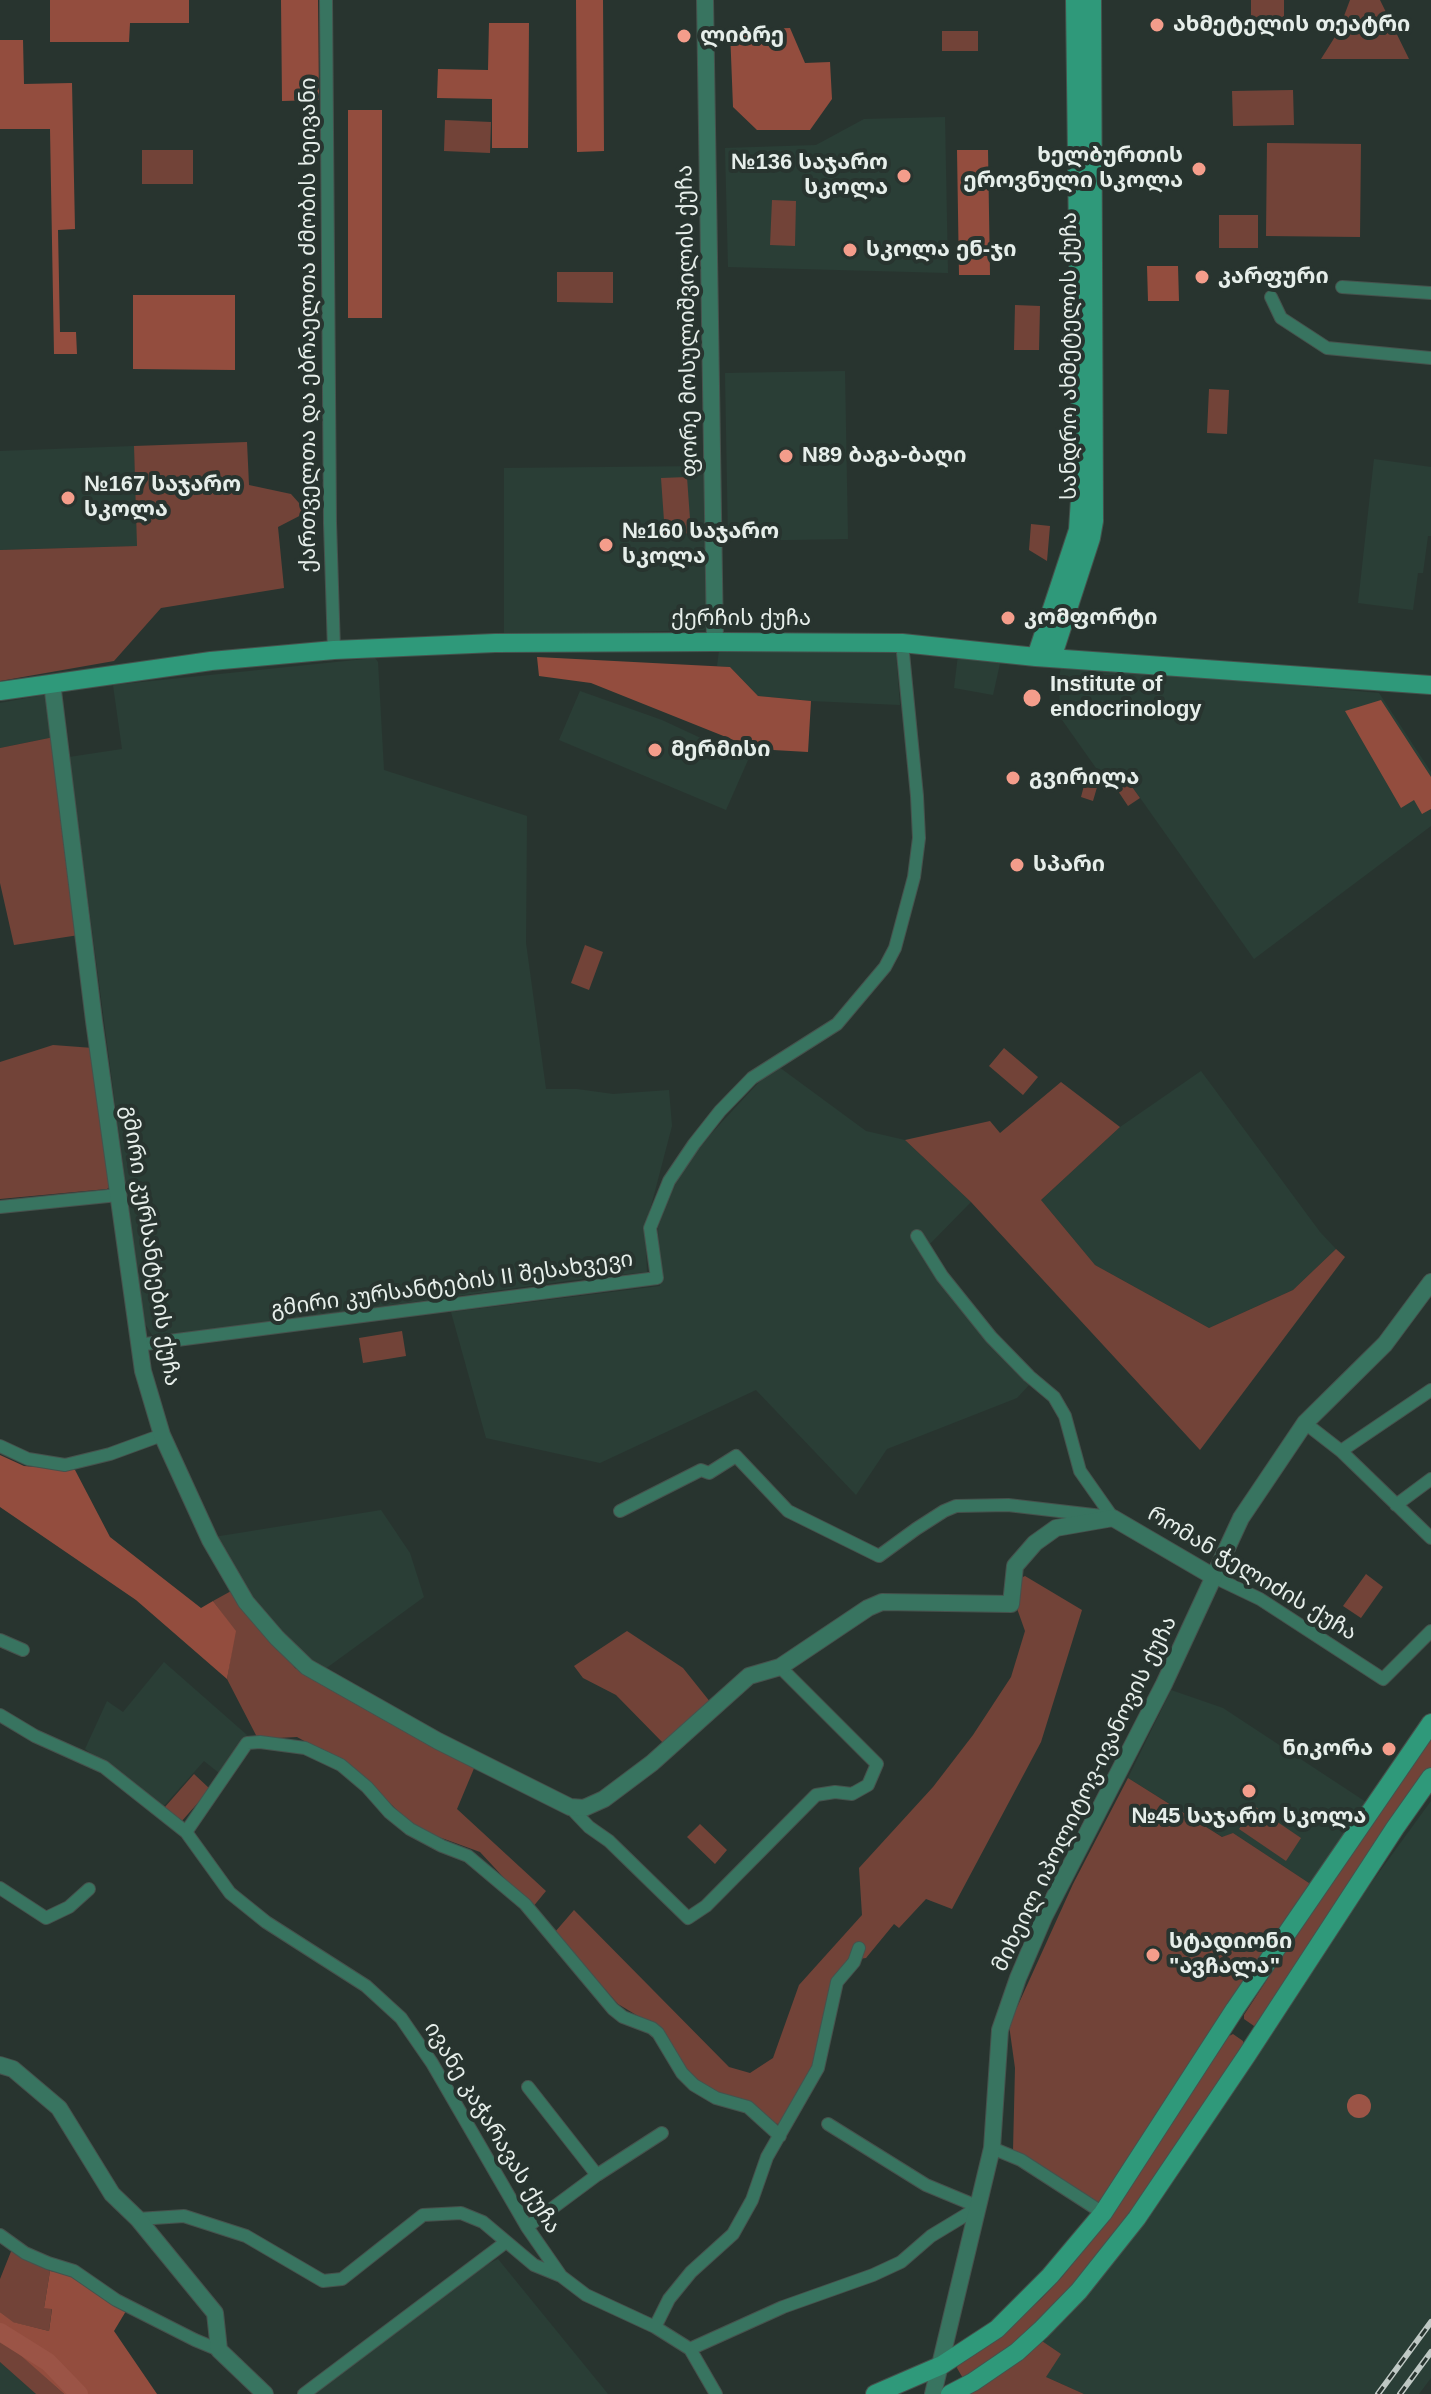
<!DOCTYPE html>
<meta charset="utf-8">
<style>
body{margin:0}
canvas{display:block;background:#28342f}
</style>
<canvas width="1431" height="2394"></canvas>
<script>
const g = document.querySelector('canvas').getContext('2d');
g.lineJoin = 'round';
function paint(path, color) {
  g.fillStyle = color;
  g.fill(path, 'evenodd');
}
function shape(rows) {
  const path = new Path2D();
  for (const r of rows) {
    if (r.length === 3) {
      path.moveTo(r[0] + r[2], r[1]);
      path.arc(r[0], r[1], r[2], 0, 2 * Math.PI);
      continue;
    }
    path.moveTo(r[0], r[1]);
    for (let i = 2; i < r.length; i += 2) path.lineTo(r[i], r[i + 1]);
  }
  return path;
}
function stroke(path, color, width, dash) {
  g.strokeStyle = color;
  g.lineWidth = width;
  g.lineCap = dash ? 'butt' : 'round';
  g.setLineDash(dash || []);
  g.stroke(path);
}
function drawText(font, color, halo, rows, align = 'center') {
  g.font = font + ' Helvetica,"Noto Sans Georgian",sans-serif';
  g.lineWidth = 8;
  g.setLineDash([]);
  g.textBaseline = 'middle';
  g.strokeStyle = halo;
  g.fillStyle = color;
  for (const [text, x, y, turn = 0] of rows) {
    g.save();
    g.translate(x, y);
    g.rotate((+turn || 0) * Math.PI / 180);
    g.textAlign = isNaN(turn) ? turn : align;
    if (halo) g.strokeText(text, 0, 0);
    g.fillText(text, 0, 0);
    g.restore();
  }
}
const built = shape([
 [945,117,948,273,728,267,725,148,816,145,864,119],
 [845,371,848,539,728,541,725,373],
 [134,446,138,546,0,550,0,451],
 [1374,459,1431,467,1431,536,1428,536,1423,573,1418,573,1413,610,1358,603],
 [707,466,709,622,704,630,504,635,504,468],
 [719,651,896,653,900,705,811,701,758,696,730,667,717,666],
 [958,655,1001,659,993,695,954,688],
 [375,658,378,662,384,770,527,816,526,943,546,1089,577,1089,613,1094,669,1090,672,1126,645,1229,647,1272,574,1280,160,1337,152,1335,144,1322,69,757,122,749,113,685],
 [1061,665,1379,693,1431,772,1431,826,1254,959,1119,768,1103,778,1060,717,1059,680],
 [580,691,662,720,748,760,726,810,559,740],
 [48,694,54,737,0,748,0,703],
 [779,1067,866,1131,905,1140,971,1202,922,1252,1030,1384,1017,1398,887,1449,856,1495,756,1390,600,1463,486,1438,451,1312,660,1286,658,1227,669,1195,695,1151,760,1081],
 [1201,1071,1320,1232,1336,1249,1293,1290,1209,1328,1095,1265,1041,1200,1120,1127],
 [381,1510,410,1553,424,1597,321,1672,294,1649,251,1599,214,1537],
 [164,1662,247,1735,219,1773,204,1761,162,1808,85,1749,107,1701,123,1712],
 [1171,1690,1223,1708,1369,1804,1312,1885,1233,1833,1223,1837,1128,1778],
 [1431,1801,1431,2378,1419,2394,1084,2394,1046,2377,1039,2339],
 [498,2259,608,2394,312,2394,476,2270],
 [0,2362,36,2394,0,2394]
]);
const green = shape([
 [1251,0,1284,0,1284,20,1251,20],
 [1350,0,1380,0,1409,59,1321,59,1338,32],
 [942,31,978,31,978,51,942,51],
 [1293,90,1294,125,1233,126,1232,91],
 [445,120,491,122,490,153,444,151],
 [1267,143,1361,144,1360,237,1266,236],
 [142,150,193,150,193,184,142,184],
 [772,200,796,201,795,246,770,245],
 [1219,215,1258,215,1258,248,1219,248],
 [557,272,613,272,613,303,557,302],
 [1015,305,1040,306,1039,350,1014,350],
 [1209,389,1229,390,1227,434,1207,433],
 [247,442,249,485,291,494,307,512,278,527,284,588,161,608,114,661,0,681,0,550,137,546,134,446],
 [687,477,691,533,665,535,661,478],
 [1031,524,1050,526,1047,561,1029,550],
 [54,737,79,935,14,945,0,883,0,748],
 [1087,774,1100,777,1093,801,1081,797],
 [1125,777,1140,798,1128,806,1114,785],
 [585,945,603,952,589,990,571,983],
 [53,1045,93,1048,112,1185,107,1189,0,1199,0,1062],
 [1004,1048,1038,1077,1023,1095,989,1066],
 [1061,1082,1120,1127,1041,1200,1095,1265,1209,1328,1293,1290,1336,1249,1345,1257,1200,1450,971,1202,905,1140,990,1121,1000,1133],
 [402,1331,406,1356,363,1363,359,1338],
 [1366,1574,1383,1587,1361,1618,1343,1606],
 [1025,1576,1082,1610,1041,1742,952,1909,926,1899,899,1928,894,1924,866,1958,851,1960,832,1982,818,2057,783,2125,773,2123,717,2095,689,2073,671,2043,658,2028,618,2004,555,1932,574,1910,729,2067,750,2073,773,2058,799,1985,862,1915,859,1868,933,1787,973,1735,1011,1677,1025,1631,1014,1600,1017,1580],
 [233,1590,295,1668,475,1766,457,1809,546,1891,532,1908,480,1852,417,1829,352,1767,297,1737,258,1739,227,1679,235,1631,213,1601],
 [627,1631,683,1668,711,1703,666,1746,616,1695,583,1678,574,1666],
 [1431,1738,1431,1768,1372,1852,1260,2022,1254,2026,1244,2019,1244,2015,1357,1841],
 [194,1774,210,1789,181,1822,165,1807],
 [1128,1778,1222,1837,1233,1833,1312,1885,1100,2207,1013,2151,1015,2068,1009,2025,1073,1884],
 [1254,1806,1301,1838,1286,1861,1239,1829],
 [700,1824,727,1850,715,1864,687,1837],
 [1233,2034,1243,2041,1244,2047,1091,2269,1002,2357,964,2380,957,2368,958,2364,995,2340,1041,2299,1062,2277,1103,2226,1229,2036],
 [12,2249,50,2271,44,2308,52,2308,49,2331,12,2322,0,2312,0,2279],
 [1039,2339,1061,2354,1046,2377,1084,2394,962,2394],
 [0,2341,17,2351,64,2394,36,2394,0,2362]
]);
const forest = shape([
 [50,0,189,0,189,23,130,23,129,42,50,42],
 [281,0,318,0,319,100,282,101],
 [576,0,603,0,604,151,577,152],
 [489,23,529,23,528,148,492,148,492,99,437,98,438,69,488,70],
 [790,28,805,63,830,62,832,99,810,130,757,130,733,107,730,30],
 [0,40,23,40,24,84,72,83,75,229,58,230,60,332,76,332,77,354,54,354,50,129,0,129],
 [348,110,382,110,382,318,348,318],
 [957,150,988,150,990,275,959,275],
 [1147,266,1178,266,1179,301,1148,301],
 [133,295,235,295,235,370,133,369],
 [537,657,730,667,758,696,811,701,808,752,756,749,591,683,539,676],
 [1381,700,1431,777,1431,809,1422,814,1414,800,1401,808,1345,711],
 [0,1455,24,1466,75,1470,110,1537,201,1608,213,1601,236,1631,227,1679,136,1600,0,1507],
 [50,2271,72,2274,126,2311,114,2331,157,2394,64,2394,17,2352,0,2341,0,2312,13,2322,49,2331,52,2309,44,2308]
]);
const water = shape([
 [1359,2106,12]
]);
const river = shape([
 [0,2332,48,2362,79,2394]
]);
const minor = shape([
 [326,0,330,523,334,650],
 [1342,287,1431,293],
 [1271,297,1281,318,1327,348,1431,358],
 [0,1207,118,1195],
 [917,1236,942,1276,991,1337,1029,1376,1054,1397,1065,1416,1080,1471,1113,1518],
 [138,1345,657,1278,650,1228,669,1181,694,1144,720,1111,752,1078,837,1024,885,967,895,948,914,877,919,838,917,796,902,643],
 [1305,1423,1341,1451,1431,1538],
 [0,1446,28,1459,65,1465,110,1454,162,1435],
 [1341,1451,1431,1390],
 [1396,1505,1431,1479],
 [620,1511,701,1470,709,1473,736,1456,788,1511,879,1556,916,1529,944,1511,956,1506,1008,1505,1102,1516],
 [1214,1577,1260,1599,1383,1679,1431,1631],
 [0,1640,23,1650],
 [0,1715,35,1736,104,1767,114,1775,186,1832,230,1893,266,1922,366,1986,401,2018,432,2063,527,2227,561,2276,586,2295,655,2327,690,2349,716,2394],
 [570,1807,589,1827,609,1841,688,1918,706,1906,816,1795,835,1792,852,1794,868,1785,877,1764,780,1667],
 [186,1832,247,1743,260,1742,305,1748,341,1765,367,1787,389,1812,410,1829,442,1846,468,1856,525,1904,613,2009,623,2017,652,2028,658,2033,682,2073,694,2085,716,2098,748,2107,780,2136],
 [0,1888,46,1918,69,1907,89,1889],
 [528,2087,597,2175],
 [828,2124,926,2185,979,2207],
 [992,2148,1021,2160,1103,2213],
 [138,2219,184,2216,246,2236,323,2281,342,2279,423,2215,461,2213,483,2222,534,2265,561,2276],
 [527,2227,597,2175,662,2133],
 [0,2235,25,2253,48,2263,74,2271,116,2300,195,2340,219,2350],
 [655,2327,669,2299,691,2272,733,2234,752,2200,767,2157,818,2068,837,1982,854,1962,859,1948],
 [690,2349,783,2307,873,2275,901,2262,931,2236,979,2207],
 [304,2394,506,2242]
]);
const tertiary = shape([
 [705,0,715,642],
 [52,683,94,1021,143,1371,162,1435,210,1540,246,1602,277,1638,307,1667,438,1741,570,1807,584,1808,604,1799,652,1763,749,1676,780,1667,868,1608,882,1602,1011,1604,1015,1566,1035,1543,1056,1528,1113,1518,1214,1577],
 [0,2065,13,2069,59,2108,112,2194,138,2219,215,2313,219,2350,265,2394],
 [933,2394,992,2148,1000,2030,1018,1978,1044,1917,1164,1684,1241,1518,1305,1423,1385,1344,1431,1282]
]);
const secondary = shape([
 [1036,657,1078,530,1081,483,1075,0],
 [1052,658,1091,538,1094,521,1092,0],
 [0,691,211,661,334,650,495,643,715,642,902,643,1036,657,1431,685],
 [875,2394,942,2365,997,2329,1050,2276,1103,2213,1235,2009,1431,1723],
 [950,2394,973,2382,1017,2352,1041,2330,1079,2291,1137,2218,1247,2055,1395,1828,1431,1777]
]);
const rail = shape([
 [1378,2394,1431,2322],
 [1400,2394,1431,2352]
]);
const markers = [
 [1157,25,8,"#f49d8b"],
 [684,36,8,"#f49d8b"],
 [1199,169,8,"#f49d8b"],
 [904,176,8,"#f49d8b"],
 [850,250,8,"#f49d8b"],
 [1202,277,8,"#f49d8b"],
 [786,456,8,"#f49d8b"],
 [68,498,8,"#f49d8b"],
 [606,545,8,"#f49d8b"],
 [1008,618,8,"#f49d8b"],
 [1032,698,10,"#f49d8b"],
 [655,750,8,"#f49d8b"],
 [1013,778,8,"#f49d8b"],
 [1017,865,8,"#f49d8b"],
 [1389,1749,8,"#f49d8b"],
 [1249,1791,8,"#f49d8b"],
 [1153,1955,8,"#f49d8b"]
];
const poiNames = [
 ["ახმეტელის თეატრი",1173,25],
 ["ლიბრე",700,36],
 ["ხელბურთის",1183,156,"right"],
 ["ეროვნული სკოლა",1183,181,"right"],
 ["№136 საჯარო",888,163,"right"],
 ["სკოლა",888,188,"right"],
 ["სკოლა ენ-ჯი",866,250],
 ["კარფური",1218,277],
 ["N89 ბაგა-ბაღი",802,456],
 ["№167 საჯარო",84,485],
 ["სკოლა",84,510],
 ["№160 საჯარო",622,532],
 ["სკოლა",622,557],
 ["კომფორტი",1024,618],
 ["Institute of",1050,685],
 ["endocrinology",1050,710],
 ["მერმისი",671,750],
 ["გვირილა",1029,778],
 ["სპარი",1033,865],
 ["ნიკორა",1373,1749,"right"],
 ["№45 საჯარო სკოლა",1249,1817,"center"],
 ["სტადიონი",1169,1942],
 ["\"ავჩალა\"",1169,1967]
];
const streetNames = [
 ["ფორე მოსულიშვილის ქუჩა",688,321,-91],
 ["ქართველთა და ებრაელთა ძმობის ხეივანი",309,325,-90],
 ["სანდრო ახმეტელის ქუჩა",1070,356,-90],
 ["ქერჩის ქუჩა",741,619],
 ["გმირი კურსანტების ქუჩა",150,1246,81],
 ["გმირი კურსანტების II შესახვევი",452,1285,-8],
 ["რომან ჭელიძის ქუჩა",1252,1574,31],
 ["მიხეილ იპოლიტოვ-ივანოვის ქუჩა",1085,1794,-64],
 ["ივანე კაჭარავას ქუჩა",492,2128,59]
];
paint(built, '#2a3e36');
paint(green, '#724338');
paint(forest, '#934d3e');
paint(water, '#9b5446');
stroke(river, '#9b5446', 18);
stroke(minor, '#46524d', 14);
stroke(tertiary, '#46524d', 18);
stroke(secondary, '#46524d', 20);
stroke(minor, '#387460', 12);
stroke(tertiary, '#387460', 16);
stroke(secondary, '#2f997a', 18);
stroke(rail, '#bfc8c4', 6);
stroke(rail, '#28342f', 3, [9]);
for (const [x, y, r, color] of markers) {
  const dot = new Path2D();
  dot.arc(x, y, r, 0, 2 * Math.PI);
  g.fillStyle = color;
  g.fill(dot);
  stroke(dot, '#28342f', 3);
}
drawText('bold 22px', '#e6eeea', '#28342f', poiNames, 'left');
drawText('22px', '#e6eeea', '#28342f', streetNames);
</script>
